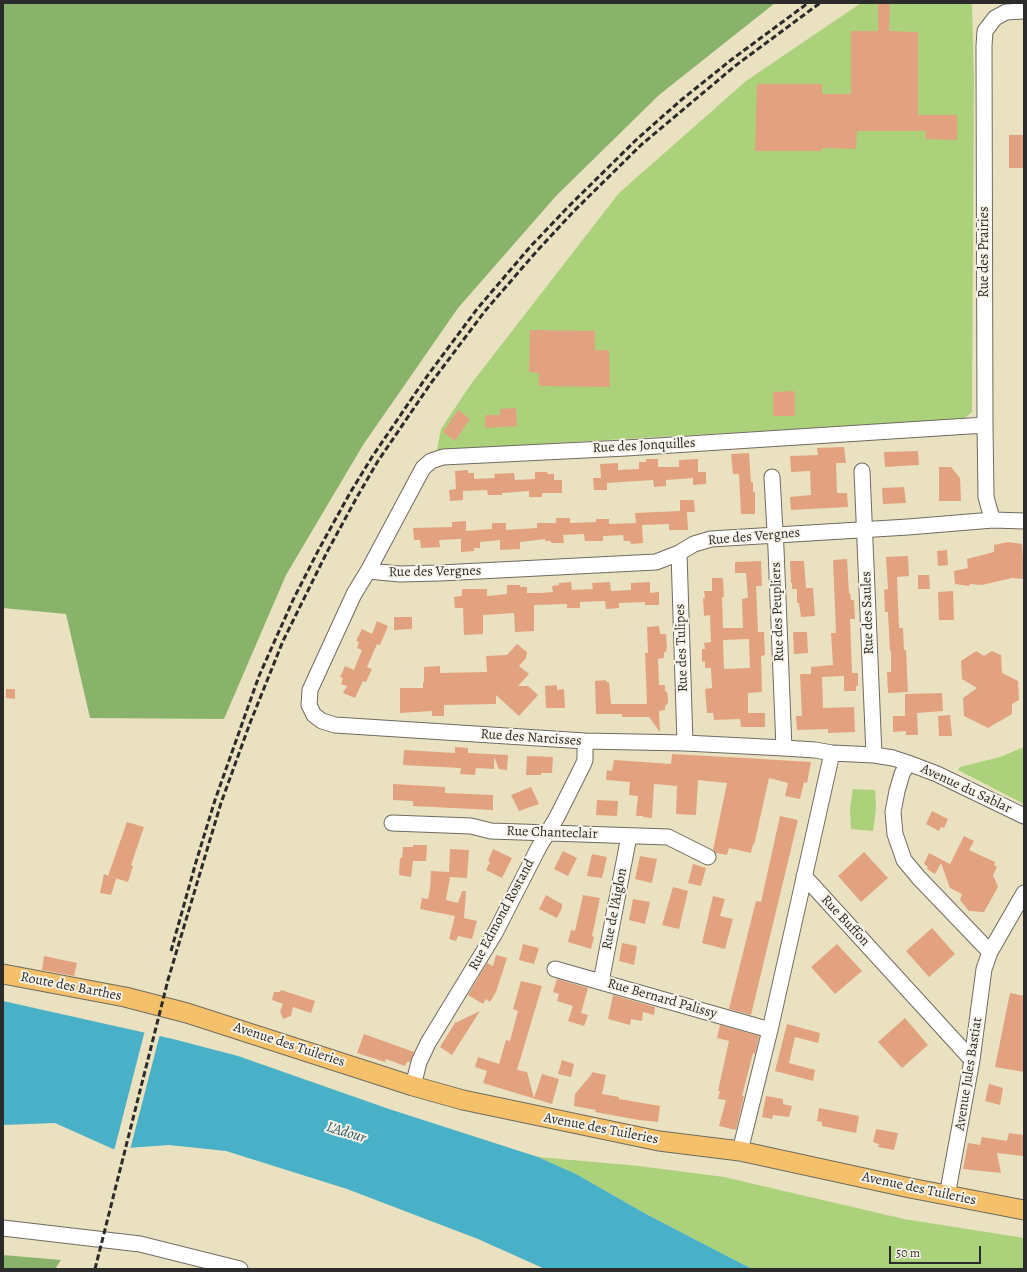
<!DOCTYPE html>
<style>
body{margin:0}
#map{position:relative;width:1027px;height:1272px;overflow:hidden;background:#eae1c0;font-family:Alegreya,serif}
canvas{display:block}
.frame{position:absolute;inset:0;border:4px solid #2b2b2b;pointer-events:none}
.scale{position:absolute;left:889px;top:1246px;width:92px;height:18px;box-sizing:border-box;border:2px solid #2b2b2b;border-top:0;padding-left:5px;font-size:12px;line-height:14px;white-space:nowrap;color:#2b2b2b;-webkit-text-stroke:3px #f7f3e8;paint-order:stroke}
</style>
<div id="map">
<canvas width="1027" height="1272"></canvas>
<div class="frame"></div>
<div class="scale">50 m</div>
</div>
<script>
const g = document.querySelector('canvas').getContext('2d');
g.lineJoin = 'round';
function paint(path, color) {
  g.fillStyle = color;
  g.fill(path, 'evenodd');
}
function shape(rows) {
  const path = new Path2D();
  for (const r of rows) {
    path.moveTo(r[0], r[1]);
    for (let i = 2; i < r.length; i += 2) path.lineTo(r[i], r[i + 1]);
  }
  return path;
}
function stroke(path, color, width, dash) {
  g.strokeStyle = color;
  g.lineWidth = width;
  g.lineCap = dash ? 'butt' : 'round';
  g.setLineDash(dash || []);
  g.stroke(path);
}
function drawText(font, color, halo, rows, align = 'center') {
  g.font = font + ' Alegreya,serif';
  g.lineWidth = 4;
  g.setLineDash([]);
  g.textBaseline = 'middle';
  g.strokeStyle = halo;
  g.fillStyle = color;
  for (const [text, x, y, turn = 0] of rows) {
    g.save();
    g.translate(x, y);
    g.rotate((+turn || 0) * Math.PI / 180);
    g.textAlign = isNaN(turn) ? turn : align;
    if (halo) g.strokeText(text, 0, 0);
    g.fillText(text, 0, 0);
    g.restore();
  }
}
const green = shape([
 [861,3,972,3,974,82,972,412,964,419,437,450,441,429,471,384,619,193,746,81],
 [1024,747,1024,804,958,770,960,767,1000,757],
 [853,789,875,790,876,809,873,831,851,829,850,808],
 [538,1157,639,1166,724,1177,904,1219,1024,1238,1024,1269,752,1269,646,1214,576,1174]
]);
const forest = shape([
 [3,3,775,3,659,95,556,196,458,308,363,445,286,575,224,719,90,718,66,614,3,608],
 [3,1255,61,1260,55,1269,3,1269]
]);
const water = shape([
 [3,1001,173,1039,238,1056,389,1109,538,1157,576,1174,646,1214,752,1269,545,1269,478,1239,347,1189,226,1151,169,1145,113,1149,55,1123,3,1125]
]);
const pier = shape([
 [145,1030,160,1034,130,1150,114,1151]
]);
const building = shape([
 [878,3,890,3,889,31,918,32,918,115,957,115,957,140,925,139,926,131,857,131,856,149,822,148,822,151,755,151,757,84,822,84,822,94,851,94,851,31,878,31],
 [1009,135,1024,135,1024,168,1009,168],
 [530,330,595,331,595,350,609,350,610,387,539,386,539,373,529,372],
 [795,391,795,416,773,416,773,392],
 [516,408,517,426,485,428,485,415,500,415,500,409],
 [458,410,470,419,455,441,443,432],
 [844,447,846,463,836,463,837,493,847,493,848,507,791,510,790,497,811,495,810,471,791,472,790,456,818,455,817,448],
 [918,451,919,465,885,467,884,452],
 [749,453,751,482,753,482,753,492,755,492,755,514,741,514,739,474,733,474,731,454],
 [646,459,658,459,658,467,679,467,679,460,698,459,698,472,706,472,706,484,693,485,693,478,666,480,666,486,654,487,653,480,607,483,607,490,594,490,593,478,601,478,600,464,618,463,618,470,639,469,639,462,646,462],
 [939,467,951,467,960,478,961,501,939,501],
 [468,470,468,473,474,473,474,479,495,478,494,474,514,473,515,480,535,479,535,472,547,472,548,474,554,474,554,480,562,480,562,493,542,493,542,497,529,497,529,491,502,493,502,495,488,495,487,490,463,491,463,500,450,501,449,490,456,489,455,471],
 [904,487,906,503,883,504,882,488],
 [680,500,694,500,695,512,687,512,688,530,669,530,669,524,642,525,643,543,631,544,630,541,624,541,623,535,603,536,603,541,585,541,584,534,563,535,564,543,551,543,551,541,545,541,545,539,520,542,520,549,500,550,500,540,480,542,480,548,474,548,474,551,461,552,461,539,439,540,440,547,421,548,420,540,414,540,413,528,452,527,452,522,466,521,466,531,492,529,492,523,506,523,506,530,537,528,537,523,556,523,556,518,570,518,570,523,596,522,596,519,609,519,609,524,636,523,635,513,680,511],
 [1008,542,1022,544,1023,557,1024,557,1024,579,1012,578,982,585,970,584,969,586,955,584,954,571,968,568,967,559,994,552,994,545],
 [947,550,948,565,938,566,937,551],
 [908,556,909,576,897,577,899,628,903,628,904,650,906,650,908,692,888,693,887,672,891,672,891,651,890,651,888,612,885,612,884,590,888,589,886,557],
 [847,559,849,593,850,593,851,600,854,600,855,619,850,619,852,673,858,673,858,686,856,686,856,691,844,691,844,676,822,677,823,708,854,707,855,732,828,733,828,729,797,730,796,716,802,716,800,674,811,674,811,667,833,665,831,633,836,633,833,560],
 [761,561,762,586,756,586,758,632,764,632,765,655,761,656,762,692,748,693,748,713,765,713,765,727,741,727,740,719,714,720,713,713,707,713,705,689,712,688,711,668,705,668,705,661,702,662,702,649,705,649,704,643,711,642,710,615,704,616,703,598,705,598,704,591,712,591,712,578,723,578,724,597,722,597,723,628,743,628,742,599,748,598,746,573,735,573,735,562],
 [749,639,750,668,724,669,723,640],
 [790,561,804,561,806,588,813,588,815,616,801,617,799,603,797,603,797,589,792,589,792,583,791,583],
 [918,575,929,575,930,589,918,589],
 [571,582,572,590,593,589,592,583,610,582,611,591,631,590,631,583,650,582,650,593,659,592,659,605,645,605,645,602,619,603,619,608,606,609,605,601,580,602,580,608,567,608,567,604,534,605,534,631,515,632,514,613,483,615,483,634,464,635,463,608,455,608,454,597,462,596,462,589,487,589,487,596,507,594,507,585,520,585,520,587,527,587,527,593,540,593,553,592,552,586,559,585,559,583],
 [953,591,954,620,939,620,938,592],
 [394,617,412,617,412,629,394,630],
 [377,621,388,626,380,645,377,644,367,667,372,669,366,682,363,681,355,698,343,693,347,686,341,684,343,678,340,677,345,666,354,670,362,650,357,648,359,642,356,641,362,629,372,634],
 [659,626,660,634,666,634,667,647,666,652,664,652,664,658,658,659,659,685,665,685,665,691,667,692,668,698,668,703,665,706,665,710,659,711,660,732,649,717,622,717,622,714,596,714,595,681,606,680,606,682,609,682,611,704,647,704,645,653,648,653,647,627],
 [793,632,807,632,808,653,794,654],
 [517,644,527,652,526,658,519,666,529,674,518,686,528,686,538,695,519,716,496,695,496,704,444,705,444,716,432,716,432,711,400,713,400,688,423,688,423,682,424,682,424,667,440,666,440,673,487,672,486,656,507,655],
 [976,651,984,656,992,651,1001,655,1002,673,1018,681,1019,700,1012,704,1012,714,988,728,964,716,963,698,977,688,962,679,961,661],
 [557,685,557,690,564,689,565,708,546,708,545,686],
 [6,689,15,689,15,699,6,698],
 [942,693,943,711,917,713,918,735,906,735,906,731,893,732,893,716,905,716,905,694],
 [950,715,952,736,939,736,938,716],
 [455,747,468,748,468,753,508,755,507,770,499,769,494,757,494,769,476,768,475,775,460,774,461,768,403,765,404,750,455,753],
 [672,754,762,759,811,762,807,783,804,782,800,799,785,796,788,783,769,778,754,845,753,844,751,853,729,848,727,855,716,853,713,850,727,783,698,780,696,815,676,814,677,786,654,784,652,818,643,817,643,816,636,816,638,796,629,795,630,782,606,780,607,770,612,771,614,760,671,764],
 [527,756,553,757,552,773,541,773,541,775,526,775],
 [393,784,445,787,445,793,493,795,493,810,413,806,413,801,393,800],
 [531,787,539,804,519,811,511,795],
 [597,800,618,801,617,816,596,815],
 [932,811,948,819,944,828,941,827,939,831,926,824],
 [780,816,798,820,751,1015,729,1009,756,901,761,902],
 [127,822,144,827,131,865,133,866,128,882,108,876],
 [964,836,974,841,969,850,995,862,994,865,997,867,993,875,998,887,984,912,969,911,960,900,962,894,950,888,941,863,935,874,927,869,928,867,924,864,929,853,950,864],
 [413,845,427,845,426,861,413,861,411,877,399,875,400,858,402,858,403,847,413,847],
 [450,849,469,850,467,878,450,877,446,900,458,903,462,891,466,891,464,918,477,921,472,939,458,936,456,941,449,939,455,916,420,909,422,898,428,899,430,889,431,871,449,872],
 [493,849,512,858,502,878,486,870,490,862,488,861],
 [563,851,577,858,568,876,554,869],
 [864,852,888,878,861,902,838,876],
 [592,854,607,857,602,878,587,876],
 [640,856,657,859,652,883,635,879],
 [693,864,706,868,701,886,688,883],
 [104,874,116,879,111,895,100,893],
 [673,887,688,891,679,929,662,925],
 [546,895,562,904,562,908,557,918,539,909],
 [583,895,600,898,592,936,594,937,591,949,568,942,571,930,575,931],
 [713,896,725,899,720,916,733,919,725,949,702,943],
 [633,899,650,902,645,924,629,920],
 [932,928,955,954,929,977,906,951],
 [622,943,637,946,634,965,619,961],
 [523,944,539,948,534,964,519,960],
 [837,944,862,971,835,994,811,967],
 [496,955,507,958,496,992,490,1002,486,999,483,1004,468,995,487,963,493,966],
 [44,956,77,963,74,976,42,970],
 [557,979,588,988,581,1013,588,1015,584,1026,568,1021,573,1006,557,1001,559,994,553,992],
 [521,981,542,986,517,1070,527,1072,534,1098,542,1074,559,1079,552,1104,483,1083,487,1071,475,1067,478,1057,499,1064,506,1040,510,1041,518,1011,513,1009],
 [281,990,315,1001,311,1013,293,1007,291,1016,283,1019,280,1011,283,1004,272,1000,274,992,280,992],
 [1010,993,1024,996,1024,1072,995,1067],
 [613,995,655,1007,654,1015,643,1012,642,1021,631,1019,630,1025,608,1019],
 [480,1011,452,1055,440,1047,455,1023],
 [905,1018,928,1045,902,1068,878,1042],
 [787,1024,820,1033,818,1043,795,1037,789,1063,815,1070,813,1081,775,1071],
 [720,1025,759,1036,755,1054,753,1053,742,1096,744,1096,736,1130,719,1126,726,1100,718,1099,720,1091,718,1091,729,1041,717,1038],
 [364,1034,414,1052,410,1062,407,1062,405,1066,386,1059,385,1062,357,1053],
 [562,1060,574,1064,571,1077,558,1074],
 [592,1072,606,1075,602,1094,619,1097,619,1099,660,1106,658,1122,639,1120,595,1112,596,1110,574,1106,575,1094,591,1075],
 [989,1084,1003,1088,1000,1105,985,1101],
 [766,1096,783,1099,783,1104,792,1106,789,1117,773,1115,772,1119,762,1117],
 [819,1108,859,1116,856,1133,822,1126,822,1122,817,1121],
 [876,1129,898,1133,894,1150,878,1147,879,1144,873,1142],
 [1009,1133,1024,1135,1023,1156,997,1153,1001,1173,963,1169,968,1143,980,1145,982,1137,1007,1141]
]);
const minor = shape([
 [985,425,626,448,443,457,431,461,423,468,368,571,354,594,310,690,309,705,314,715,322,721,335,725,585,741,685,743,784,748,815,750,832,753,874,755,893,758,908,763,937,774,1024,816],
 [862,471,874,755],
 [772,477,776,549,784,748],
 [993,520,989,508,986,497,985,425,984,46,985,31,995,18,1006,12,1024,11],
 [679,553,685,743],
 [368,571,400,574,440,573,656,562,679,553,694,544,711,539,908,527,993,520,1024,521],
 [908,763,902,774,897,791,893,812,895,834,904,860,919,878,990,952],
 [392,823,471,826,491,831,668,837,708,857],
 [804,876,972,1060],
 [555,969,770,1030,740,1151],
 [601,982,629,836],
 [770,1030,832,753],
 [413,1086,419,1062,428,1043,495,933,539,847,557,817,583,765,585,760,585,741],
 [947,1196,972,1060,984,969,990,952,1024,893],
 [3,1228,140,1244,240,1269]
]);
const major = shape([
 [3,974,125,997,187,1013,413,1086,463,1100,659,1141,740,1151,910,1188,1024,1210]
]);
const rail = shape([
 [171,951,196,862,215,800,259,676,293,600,319,549,350,493,372,457,425,379,477,309,530,247,568,207,636,140,680,101,731,60,808,3],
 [95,1269,168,980,221,803,250,723,283,641,327,552,357,497,378,461,431,383,485,311,536,252,574,211,641,145,735,66,820,3]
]);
const streetNames = [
 ["Rue des Prairies",985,252,-90],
 ["Rue des Jonquilles",644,446,-3],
 ["Rue des Vergnes",754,537,-5],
 ["Rue des Vergnes",435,572,-1],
 ["Rue des Peupliers",778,612,-92],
 ["Rue des Saules",868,613,-92],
 ["Rue des Tulipes",682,648,-92],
 ["Rue des Narcisses",531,738,4],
 ["Avenue du Sablar",966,789,25],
 ["Rue Chanteclair",552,833,2],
 ["Rue de l'Aiglon",615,909,-79],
 ["Rue Edmond Rostand",502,915,-62],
 ["Rue Buffon",845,921,47],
 ["Route des Barthes",71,987,11],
 ["Rue Bernard Palissy",662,999,16],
 ["Avenue des Tuileries",289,1045,18],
 ["Avenue Jules Bastiat",969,1074,-81],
 ["Avenue des Tuileries",601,1129,11],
 ["Avenue des Tuileries",919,1189,12]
];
const waterNames = [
 ["L'Adour",346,1133,17]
];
paint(green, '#acd17b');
paint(forest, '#89b36b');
paint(water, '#48b1c7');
paint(pier, '#eae1c0');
paint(building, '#e2a27f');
stroke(minor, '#6e6b5f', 17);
stroke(major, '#6e6b5f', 21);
stroke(minor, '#fff', 15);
stroke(major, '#f4c16a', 19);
stroke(rail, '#2b2b2b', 3, [6, 3]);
drawText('14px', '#2b2b2b', '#f7f3e8', streetNames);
drawText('italic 15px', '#355a62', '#f7f3e8', waterNames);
</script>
